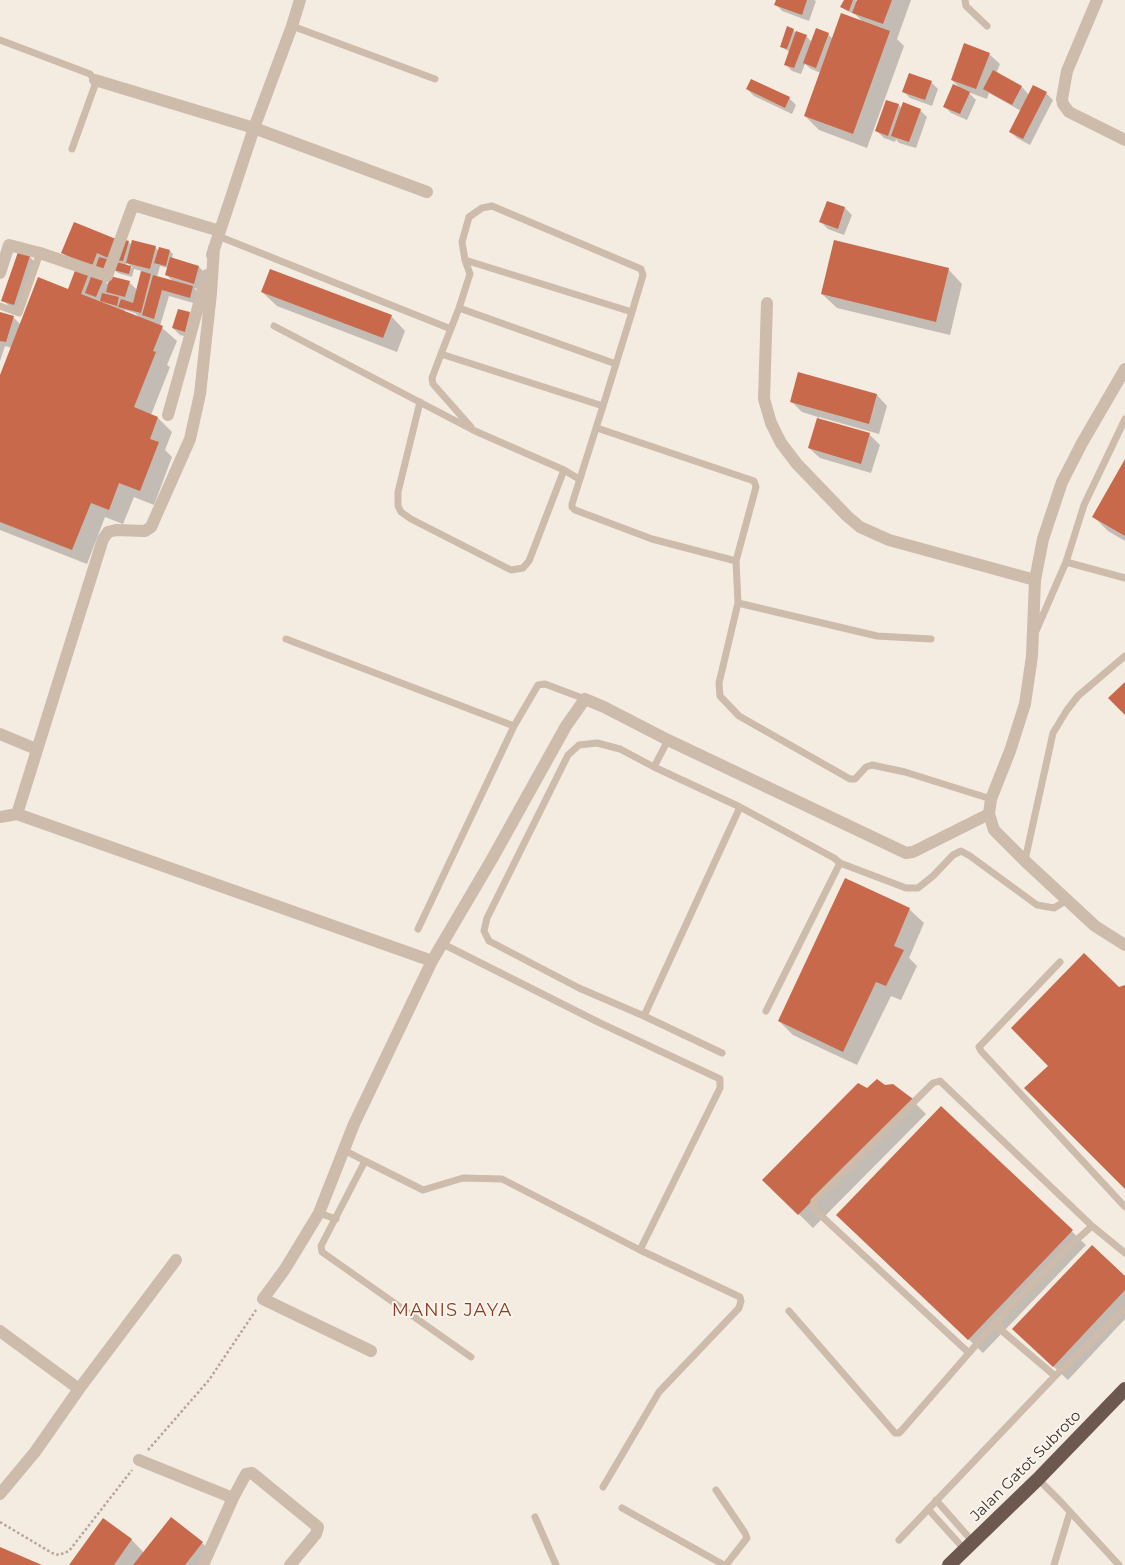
<!DOCTYPE html>
<style>
body{margin:0}
canvas{display:block;background:#f4ebe1}
</style>
<canvas width="1125" height="1565"></canvas>
<script>
const g = document.querySelector('canvas').getContext('2d');
g.lineJoin = 'round';
function paint(path, color) {
  g.fillStyle = color;
  g.fill(path, 'evenodd');
}
function shape(rows) {
  const path = new Path2D();
  for (const r of rows) {
    path.moveTo(r[0], r[1]);
    for (let i = 2; i < r.length; i += 2) path.lineTo(r[i], r[i + 1]);
  }
  return path;
}
function stroke(path, color, width, dash) {
  g.strokeStyle = color;
  g.lineWidth = width;
  g.lineCap = dash ? 'butt' : 'round';
  g.setLineDash(dash || []);
  g.stroke(path);
}
function drawText(font, color, halo, rows, align = 'center') {
  g.font = font + ' Montserrat,sans-serif';
  g.lineWidth = 4;
  g.setLineDash([]);
  g.textBaseline = 'middle';
  g.strokeStyle = halo;
  g.fillStyle = color;
  for (const [text, x, y, turn = 0] of rows) {
    g.save();
    g.translate(x, y);
    g.rotate((+turn || 0) * Math.PI / 180);
    g.textAlign = isNaN(turn) ? turn : align;
    if (halo) g.strokeText(text, 0, 0);
    g.fillText(text, 0, 0);
    g.restore();
  }
}
const shadow = shape([
 [777,0,814,0,816,1,809,21,782,11,776,4],
 [845,0,855,0,858,2,858,0,911,0,897,39,904,46,867,148,819,130,805,116,821,73,811,69,805,64,801,74,792,71,785,64,790,52,781,47,793,30,797,33,806,36,812,42,828,34,833,39,864,23,853,12,852,13,845,10,842,7],
 [989,54,1000,64,996,74,1022,87,1029,95,1046,93,1053,100,1030,145,1017,138,1011,132,1021,111,989,93,987,99,968,92,976,100,967,120,951,113,945,107,962,90,952,80],
 [910,75,931,82,938,89,932,106,910,98,903,91],
 [747,89,789,98,796,105,792,114,754,96],
 [887,101,899,105,902,109,920,110,927,117,916,148,899,143,896,139,895,142,884,138,877,131],
 [828,202,845,208,852,215,844,235,828,229,821,222],
 [115,240,128,242,132,245,133,241,156,248,159,251,170,251,173,254,172,259,199,267,206,274,201,290,194,288,200,294,197,304,169,296,160,326,177,341,167,365,170,367,151,415,158,418,172,432,165,450,172,457,154,505,134,497,123,524,105,517,87,564,0,530,0,379,12,348,5,346,0,361,0,313,13,317,21,325,74,292,77,270,103,279,109,285,129,282,137,290,142,271,134,269,132,277,118,273,115,270,110,275,74,263,63,253],
 [127,262,133,268,126,266],
 [160,266,168,268,166,275,173,281,157,277],
 [125,310,135,313,140,318,124,312],
 [19,254,30,257,37,264,21,311,10,307,3,300],
 [948,269,962,284,950,335,837,308,822,294],
 [262,292,391,316,405,331,397,352,277,306],
 [190,313,197,320,192,338,180,335,173,328],
 [799,373,877,395,887,406,879,434,819,417,818,419,869,434,880,445,871,473,820,458,809,448,818,417,802,412,791,401],
 [1125,461,1125,541,1108,531,1094,517],
 [909,909,924,923,909,958,917,966,901,1000,891,996,857,1065,793,1035,779,1021],
 [884,1086,912,1100,926,1114,813,1228,764,1180,867,1090],
 [941,1107,1086,1245,983,1353,852,1229],
 [1125,1278,1125,1319,1068,1380,1028,1343],
 [171,1518,202,1543,213,1553,204,1565,70,1565,103,1520,132,1540,144,1553]
]);
const building = shape([
 [776,0,807,0,802,15,774,5],
 [844,0,853,0,849,11,840,7],
 [857,0,892,0,883,24,852,13],
 [841,13,890,31,853,134,804,116],
 [787,26,794,29,787,49,780,47],
 [816,28,829,33,816,68,803,63],
 [796,31,807,35,794,68,784,65],
 [964,43,990,53,976,89,951,80],
 [993,70,1022,86,1012,105,983,89],
 [909,73,932,81,925,100,902,92],
 [751,79,790,97,785,108,746,89],
 [953,84,970,92,960,114,943,107],
 [1033,85,1047,92,1023,139,1009,132],
 [886,100,899,104,888,136,875,131],
 [903,102,921,109,909,142,891,136],
 [827,201,845,207,838,229,819,222],
 [74,222,116,239,108,258,97,253,92,266,61,253],
 [121,239,129,241,123,261,116,260],
 [132,240,156,246,150,269,126,263],
 [834,240,949,268,936,322,821,294],
 [159,247,170,250,166,266,154,263],
 [18,252,30,256,14,305,1,301],
 [99,257,110,260,107,272,95,269],
 [170,257,199,266,194,284,165,275],
 [116,262,131,266,129,274,113,270],
 [76,268,89,273,81,294,163,326,153,351,156,352,134,407,158,417,150,439,159,442,140,491,119,483,109,510,91,503,72,550,0,522,0,375,38,277,68,289],
 [270,269,392,315,383,338,261,292],
 [141,271,151,274,141,313,118,307,121,299,133,303],
 [92,274,104,278,96,297,85,293],
 [153,275,193,286,190,298,162,290,154,319,142,315],
 [110,276,130,281,125,297,106,292],
 [102,293,119,297,117,306,100,301],
 [178,309,190,312,185,332,172,328],
 [0,312,14,316,6,342,0,341],
 [798,372,877,394,869,424,790,402],
 [817,418,870,433,861,464,808,448],
 [1125,459,1125,536,1092,517],
 [1125,682,1125,715,1108,698],
 [845,878,910,908,894,946,904,950,886,986,876,982,843,1052,778,1021],
 [1084,953,1119,987,1125,985,1125,1189,1024,1088,1048,1066,1011,1028],
 [877,1079,885,1085,893,1084,913,1099,798,1215,762,1180,858,1083,867,1088],
 [941,1106,1073,1230,968,1340,836,1215],
 [1092,1245,1125,1276,1125,1290,1053,1367,1012,1329],
 [171,1517,203,1542,185,1565,133,1565],
 [103,1518,132,1539,114,1565,69,1565],
 [0,1547,42,1565,0,1565]
]);
const path = shape([
 [148,1450,209,1380,256,1310],
 [0,1522,52,1553,59,1555,69,1551,132,1470]
]);
const service = shape([
 [965,0,966,6,987,26],
 [292,26,435,79],
 [0,40,90,74,95,80,95,85,72,149],
 [218,236,451,329],
 [465,260,462,242,469,217,482,208,492,206,641,269,643,275,632,312],
 [0,306,19,313,40,253],
 [459,308,470,274,465,260,632,312,603,406],
 [274,326,475,431,564,470,579,479],
 [441,354,432,378,433,384,471,427],
 [616,364,459,308,441,354,603,406,572,504,572,507,575,510,652,539,736,561,738,603,719,683,720,696,739,716,850,779,855,779,866,767,872,765,905,772,991,799],
 [420,402,398,492,398,506,401,512,411,519,511,570,523,568,529,561,564,470],
 [597,428,754,481,756,487,736,561],
 [1066,562,1084,505,1125,419],
 [738,603,877,636,931,639],
 [1036,631,1066,562,1125,578],
 [286,639,514,726],
 [668,740,654,767,740,807,834,858,840,863,766,1011],
 [654,767,620,749,597,743,579,745,568,755,487,918,484,931,489,941,579,988,644,1016,740,807],
 [1025,860,1053,733,1067,710,1078,696,1125,656],
 [840,863,906,888,918,888,933,876,953,855,961,851,970,856,1037,905,1054,908,1067,900],
 [418,929,514,726,538,685,545,684,585,699],
 [441,943,600,1023,720,1079,720,1088,640,1250],
 [1060,962,979,1047,981,1051,1125,1207],
 [644,1016,722,1053],
 [344,1150,365,1161],
 [319,1213,336,1219],
 [789,1311,895,1433,899,1433,902,1430,969,1353],
 [994,1324,1072,1244,1092,1226],
 [471,1357,322,1252,321,1246,365,1161,423,1190,463,1178,502,1179,640,1250,740,1297,741,1301,739,1308,659,1392,603,1487],
 [1055,1376,994,1324,969,1353,816,1211,813,1205,814,1201,933,1083,940,1081,1092,1226,1125,1253],
 [1038,1479,1061,1502,1119,1565],
 [716,1490,745,1533,747,1538,726,1565],
 [936,1500,973,1542],
 [622,1508,724,1565],
 [928,1509,965,1550],
 [535,1517,556,1565],
 [899,1540,1055,1376,1125,1309],
 [1054,1565,1070,1512]
]);
const minor = shape([
 [95,80,254,128,427,192],
 [212,255,254,128,292,26,300,0],
 [0,273,9,245,40,253,107,276,133,205,220,231],
 [767,303,764,399,771,423,781,443,797,464,847,516,860,527,889,540,1035,580],
 [168,415,207,275],
 [0,734,36,749],
 [17,814,103,539,108,532,116,530,145,531,151,527,190,439,200,394,211,293,214,248],
 [0,817,17,814,432,961],
 [0,1331,79,1389,35,1452,0,1494],
 [371,1351,263,1299,285,1269,319,1213,354,1124,432,961,492,859,566,726,585,699,604,707,668,740,906,853,913,852,989,814],
 [79,1389,176,1260],
 [139,1460,233,1498,203,1565],
 [233,1498,246,1474,252,1473,318,1527,316,1534,290,1565]
]);
const tertiary = shape([
 [1097,0,1067,71,1062,99,1063,104,1069,112,1125,140],
 [1125,369,1082,443,1062,482,1043,539,1035,580,1032,656,1025,704,1010,751,991,799,989,814,994,830,1025,861,1095,926,1125,945]
]);
const trunk = shape([
 [949,1565,1038,1479,1125,1389]
]);
const streetNames = [
 ["Jalan Gatot Subroto",1026,1466,-45]
];
const quarterNames = [
 ["MANIS JAYA",452,1311]
];
paint(shadow, '#0003');
paint(building, '#c8694b');
stroke(path, '#b9a596', 2.5, [2.5, 2.5]);
stroke(service, '#cdbbac', 7);
stroke(minor, '#cdbbac', 12);
stroke(tertiary, '#cdbbac', 12);
stroke(trunk, '#6c584f', 14);
drawText('15px', '#3b302b', '#fbf5ee', streetNames);
g.letterSpacing = '1px';
drawText('18px', '#8c3b22', '#fbf5ee', quarterNames);
g.letterSpacing = '0px';
</script>
